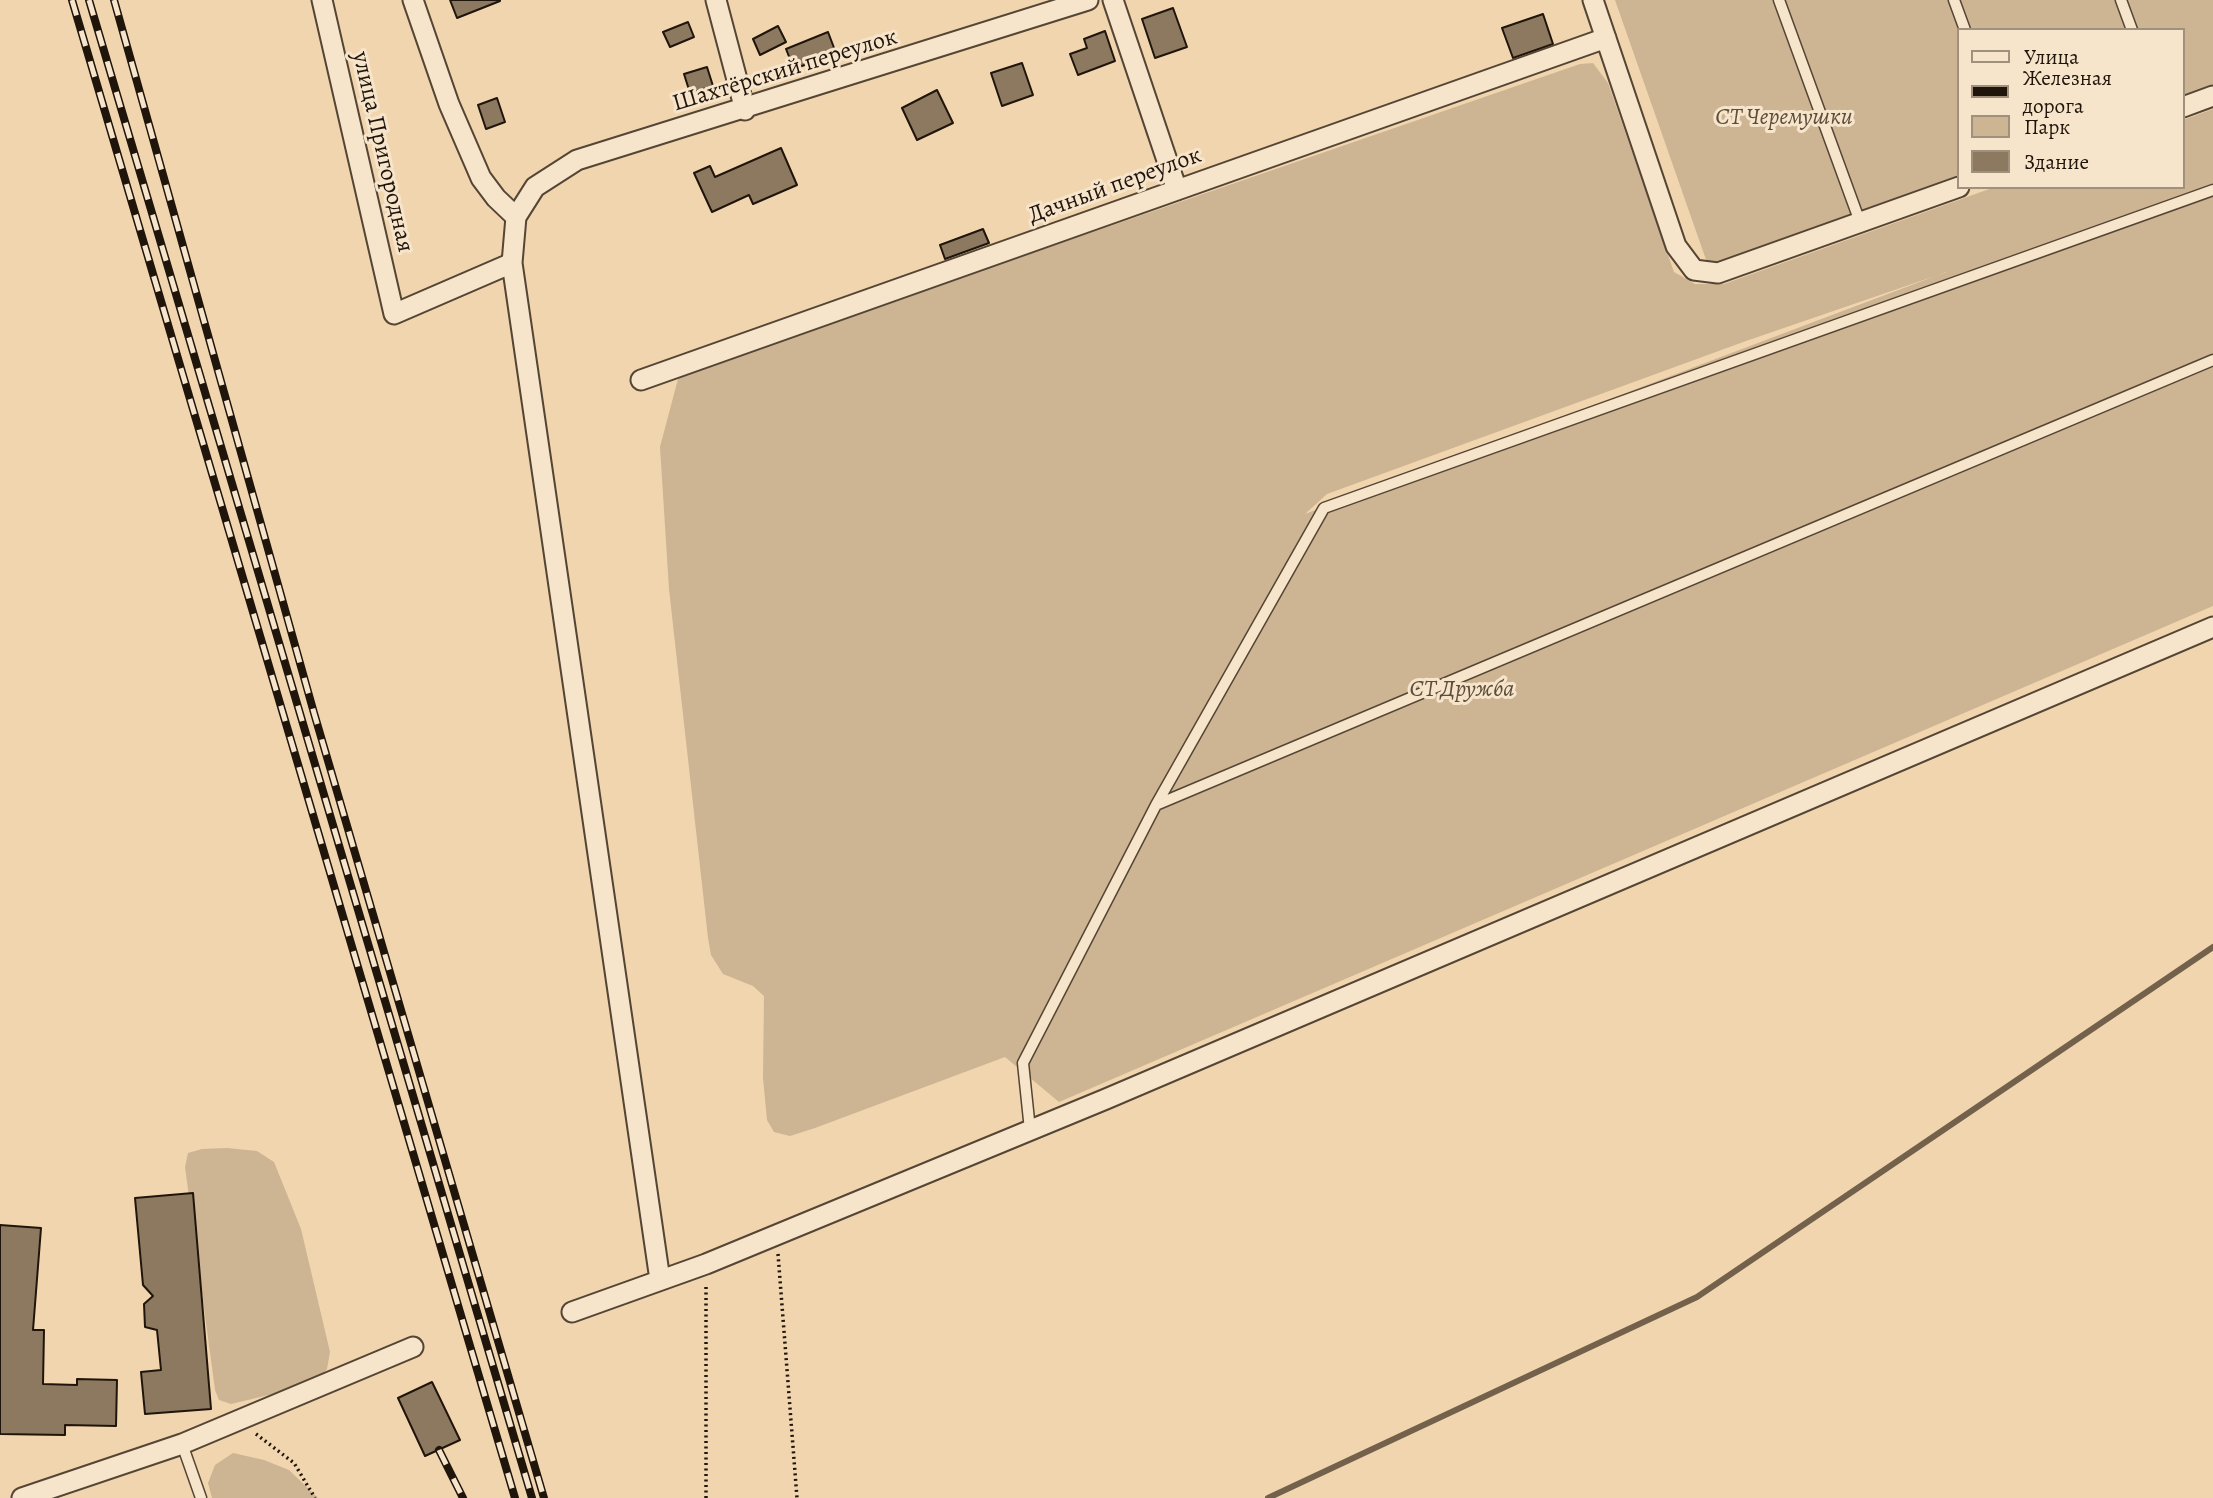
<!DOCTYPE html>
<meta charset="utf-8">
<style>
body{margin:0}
#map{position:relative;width:2213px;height:1498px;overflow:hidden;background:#f1d5af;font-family:Alegreya,serif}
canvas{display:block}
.legend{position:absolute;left:1957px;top:28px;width:228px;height:161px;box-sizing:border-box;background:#f6e4cb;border:2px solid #a0917e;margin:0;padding:9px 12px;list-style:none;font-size:21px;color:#20150b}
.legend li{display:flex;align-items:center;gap:14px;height:35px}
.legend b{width:35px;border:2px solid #a0917e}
</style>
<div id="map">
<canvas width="2213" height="1498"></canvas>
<ul class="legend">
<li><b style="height:9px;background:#f6e4cb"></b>Улица</li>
<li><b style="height:9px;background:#20150b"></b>Железная дорога</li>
<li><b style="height:19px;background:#cdb493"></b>Парк</li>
<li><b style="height:19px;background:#8d7960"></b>Здание</li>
</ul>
</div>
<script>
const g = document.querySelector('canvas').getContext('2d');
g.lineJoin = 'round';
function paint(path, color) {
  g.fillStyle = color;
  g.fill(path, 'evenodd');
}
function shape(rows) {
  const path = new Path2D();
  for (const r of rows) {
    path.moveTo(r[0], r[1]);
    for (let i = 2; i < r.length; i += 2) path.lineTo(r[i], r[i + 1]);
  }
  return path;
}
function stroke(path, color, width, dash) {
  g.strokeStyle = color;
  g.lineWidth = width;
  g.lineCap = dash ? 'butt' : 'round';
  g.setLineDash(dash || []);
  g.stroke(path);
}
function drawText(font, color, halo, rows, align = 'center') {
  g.font = font + ' Alegreya,serif';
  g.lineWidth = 6;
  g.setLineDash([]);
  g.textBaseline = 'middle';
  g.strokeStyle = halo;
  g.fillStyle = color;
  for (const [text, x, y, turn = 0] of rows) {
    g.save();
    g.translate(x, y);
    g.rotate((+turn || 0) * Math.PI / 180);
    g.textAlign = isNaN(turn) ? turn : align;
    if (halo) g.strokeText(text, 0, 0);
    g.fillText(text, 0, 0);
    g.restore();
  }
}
const green = shape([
 [1615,0,2213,0,2213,90,2183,101,2183,30,1959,30,1959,181,1710,271],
 [1593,63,1608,83,1674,272,1695,284,1724,284,1995,187,2183,187,2183,120,2213,109,2213,606,1059,1102,1005,1057,815,1128,790,1136,774,1132,767,1120,763,1078,764,996,753,986,723,974,711,955,708,938,669,589,660,447,678,379,687,372,1580,64],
 [1947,272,1946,272,1305,514,1327,494,1746,341],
 [227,1148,257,1151,274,1162,301,1229,330,1352,327,1369,319,1379,302,1387,231,1404,219,1400,215,1390,185,1167,188,1153,202,1149],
 [233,1453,264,1460,289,1470,318,1498,212,1498,208,1483,215,1465]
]);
const stream = shape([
 [1268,1498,1697,1297,2213,947]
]);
const building = shape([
 [450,0,500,0,500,1,457,18,450,0],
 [1173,8,1187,47,1155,58,1142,19,1173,8],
 [1543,14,1553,44,1513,58,1502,28,1543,14],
 [688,22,694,37,670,47,663,32,688,22],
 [778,26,786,42,760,55,753,39,778,26],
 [1105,31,1115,61,1078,75,1070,54,1087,48,1084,39,1105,31],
 [828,32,836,53,794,69,786,49,828,32],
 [1022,63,1033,95,1002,106,991,73,1022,63],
 [707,67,713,86,690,93,684,74,707,67],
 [937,90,953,123,917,140,902,108,937,90],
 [497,98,505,122,486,129,478,105,497,98],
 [781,148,797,185,753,204,749,195,712,212,694,173,710,166,715,177,781,148],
 [983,229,989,243,945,259,940,245,983,229],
 [193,1193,211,1409,145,1414,141,1372,161,1370,157,1330,145,1327,144,1304,153,1296,143,1285,135,1198,193,1193],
 [0,1225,41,1228,33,1330,44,1330,43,1384,77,1385,77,1379,117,1380,116,1426,65,1425,65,1435,0,1434,0,1225],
 [432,1382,460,1440,425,1456,398,1398,432,1382]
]);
const path = shape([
 [778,1254,797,1498],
 [256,1434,294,1463,315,1498],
 [706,1498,706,1284]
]);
const lane = shape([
 [1779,0,1860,222],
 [1954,0,1965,30],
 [2121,0,2132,30],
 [1156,805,2213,360],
 [1030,1130,1023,1063,1156,805,1324,508,2213,190],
 [182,1444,201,1498]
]);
const street = shape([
 [322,0,394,314,512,263],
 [413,0,449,104,481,178,496,198,516,217],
 [716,0,745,110],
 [1113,0,1177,190],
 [1593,0,1676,246,1694,270,1718,273,1959,187],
 [2183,107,2213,96],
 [641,380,1606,38],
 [660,1280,512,263,516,217,535,187,577,160,1088,0],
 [572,1312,706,1264,1106,1099,2213,627],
 [22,1498,182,1444,413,1347]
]);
const rail = shape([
 [72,0,515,1498],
 [89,0,532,1498],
 [114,0,314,713,544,1498],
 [439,1450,463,1498]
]);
const streetNames = [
 ["Шахтёрский переулок",785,71,-17],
 ["улица Пригородная",382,152,77],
 ["Дачный переулок",1115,186,-20]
];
const parkNames = [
 ["СТ Черемушки",1784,118],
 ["СТ Дружба",1462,690]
];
paint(green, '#cdb493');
stroke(stream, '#73614c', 6);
paint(building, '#8d7960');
stroke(building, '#20150b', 2);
stroke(lane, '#544534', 13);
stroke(street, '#544534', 23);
stroke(path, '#20150b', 3.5, [2, 3.5]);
stroke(lane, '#f6e4cb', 10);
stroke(street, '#f6e4cb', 19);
stroke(rail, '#20150b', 8);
stroke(rail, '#f6e4cb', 5, [16]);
drawText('24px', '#20150b', '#f6e4cb', streetNames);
drawText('italic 24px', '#5d4d3b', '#f6e4cb', parkNames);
</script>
